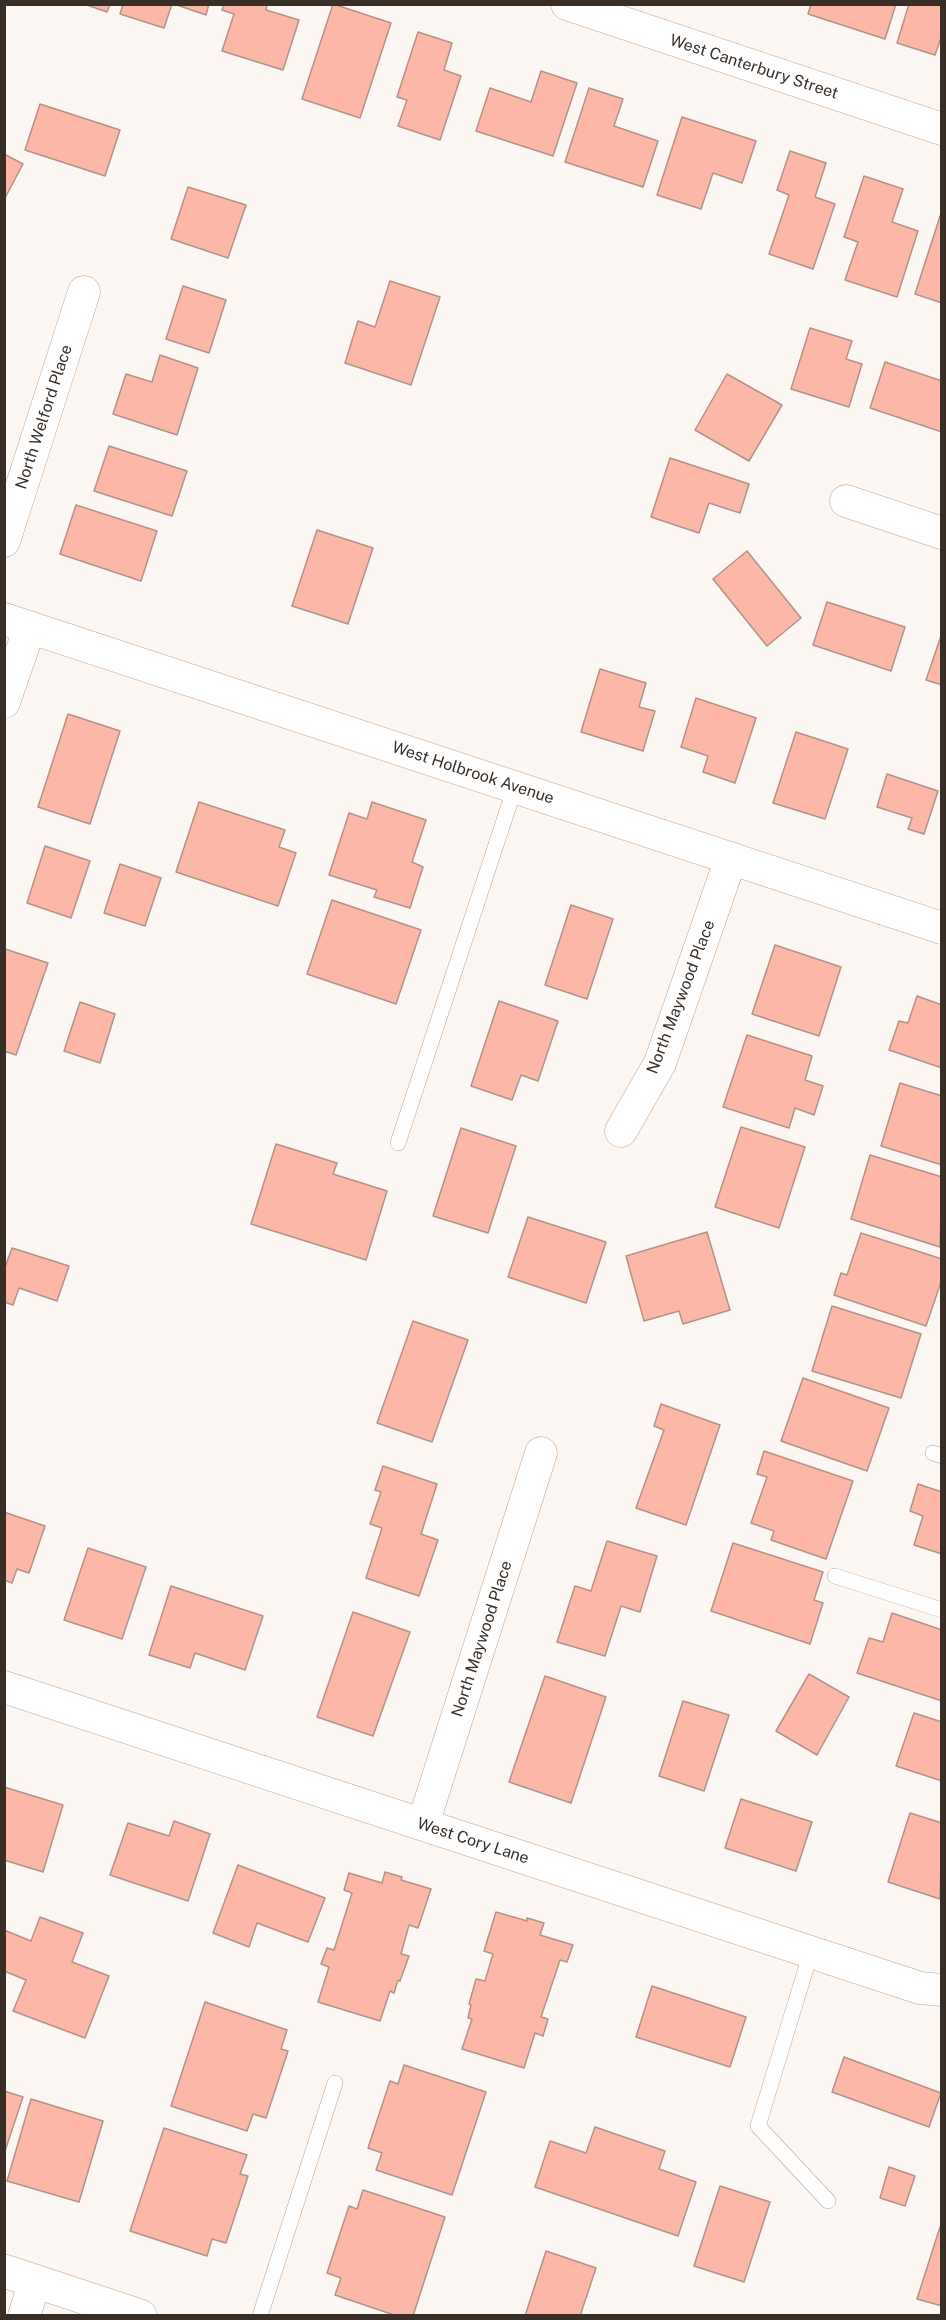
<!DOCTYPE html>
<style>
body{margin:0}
#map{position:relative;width:946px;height:2320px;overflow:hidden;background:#fcf7f2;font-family:"Public Sans",sans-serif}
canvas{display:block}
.frame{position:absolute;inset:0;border:6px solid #392e26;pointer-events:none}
</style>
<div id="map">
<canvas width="946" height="2320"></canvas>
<div class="frame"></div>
</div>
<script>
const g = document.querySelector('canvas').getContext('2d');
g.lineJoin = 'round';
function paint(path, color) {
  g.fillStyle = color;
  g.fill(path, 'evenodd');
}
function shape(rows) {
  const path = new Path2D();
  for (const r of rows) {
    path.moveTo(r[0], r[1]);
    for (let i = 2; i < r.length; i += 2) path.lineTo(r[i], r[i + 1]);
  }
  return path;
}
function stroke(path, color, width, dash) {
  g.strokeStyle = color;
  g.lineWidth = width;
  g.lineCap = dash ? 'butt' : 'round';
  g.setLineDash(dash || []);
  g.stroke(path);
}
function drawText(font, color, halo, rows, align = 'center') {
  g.font = font + ' "Public Sans",sans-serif';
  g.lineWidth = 4.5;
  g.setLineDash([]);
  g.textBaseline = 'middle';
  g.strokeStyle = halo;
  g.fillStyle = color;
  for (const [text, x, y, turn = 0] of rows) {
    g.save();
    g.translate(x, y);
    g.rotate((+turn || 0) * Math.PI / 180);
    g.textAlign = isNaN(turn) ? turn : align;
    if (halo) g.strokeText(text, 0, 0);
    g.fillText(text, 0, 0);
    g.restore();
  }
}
const building = shape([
 [84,4,110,4,107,12,84,4],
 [123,4,172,4,164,28,120,14,123,4],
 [174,4,209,4,206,15,174,4],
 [224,4,267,4,266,10,299,20,283,70,222,51,234,14,222,10,224,4],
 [333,4,391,23,360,118,302,99,333,4],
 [811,4,896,4,885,39,808,14,811,4],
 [909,4,942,4,942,35,935,55,897,43,909,4],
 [418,32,452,43,444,70,461,76,440,140,398,126,407,100,397,97,418,32],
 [541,71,577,83,553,156,476,131,490,88,531,102,541,71],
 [589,88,623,99,614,126,658,141,643,187,565,162,589,88],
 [40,104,120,130,105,176,25,150,40,104],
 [682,117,756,141,742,183,713,173,701,209,657,195,682,117],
 [790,151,826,163,815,197,835,204,813,269,769,254,789,195,777,190,790,151],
 [4,154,23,164,4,200,4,154],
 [864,176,903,189,892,222,918,231,897,297,845,280,858,242,844,237,864,176],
 [188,187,246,205,228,258,171,239,188,187],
 [942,210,942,303,915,294,942,210],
 [390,281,440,297,411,385,345,363,358,321,375,327,390,281],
 [183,286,226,300,209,353,166,339,183,286],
 [810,328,852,341,846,359,862,364,849,407,791,389,810,328],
 [160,355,198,368,177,435,113,414,126,374,152,382,160,355],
 [885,362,942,381,942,432,870,408,885,362],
 [727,374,782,405,749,461,695,430,727,374],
 [109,446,187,471,172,516,94,491,109,446],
 [670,458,749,484,740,513,709,503,699,533,651,517,670,458],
 [76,505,157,531,141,581,60,554,76,505],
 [317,530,373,548,348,624,292,606,317,530],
 [747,551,801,618,767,646,713,579,747,551],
 [827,602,905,627,891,671,813,645,827,602],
 [942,633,942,685,926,680,942,633],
 [600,669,646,683,639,707,655,711,643,751,581,732,600,669],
 [696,698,756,718,735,783,703,772,708,756,681,747,696,698],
 [68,714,120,731,90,824,38,807,68,714],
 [796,732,848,749,825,819,773,803,796,732],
 [887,774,938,791,924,834,908,829,912,818,877,807,887,774],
 [199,802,285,830,279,847,296,853,278,906,176,872,199,802],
 [372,802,426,820,412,862,423,867,410,908,374,897,377,890,329,875,349,813,367,819,372,802],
 [45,846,90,861,71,918,27,903,45,846],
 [120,864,161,878,145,926,104,913,120,864],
 [332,900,421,930,396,1004,307,974,332,900],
 [571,905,613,919,587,999,545,985,571,905],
 [775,945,841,967,819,1036,752,1014,775,945],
 [5,949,48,963,16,1055,4,1051,5,949],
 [917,996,942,1005,942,1068,889,1050,899,1021,908,1023,917,996],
 [499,1001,558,1021,538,1081,521,1075,512,1100,471,1086,499,1001],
 [80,1002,115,1014,100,1063,64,1051,80,1002],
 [747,1035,812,1056,805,1080,823,1086,814,1115,795,1108,789,1128,723,1107,747,1035],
 [900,1083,942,1096,942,1165,881,1146,900,1083],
 [741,1127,805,1147,779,1228,715,1207,741,1127],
 [461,1128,516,1146,488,1233,433,1216,461,1128],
 [276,1144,337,1163,333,1174,387,1191,366,1260,251,1224,276,1144],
 [870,1155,942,1177,940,1247,851,1219,870,1155],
 [528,1217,606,1242,586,1303,508,1277,528,1217],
 [707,1232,730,1310,683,1324,679,1311,644,1321,626,1256,707,1232],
 [861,1233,942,1259,942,1279,926,1326,834,1295,841,1273,847,1275,861,1233],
 [12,1248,69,1266,57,1301,19,1288,13,1305,4,1302,4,1270,12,1248],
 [832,1306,921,1334,901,1398,812,1371,832,1306],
 [413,1321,468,1340,432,1442,377,1423,413,1321],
 [803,1378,889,1408,867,1471,781,1441,803,1378],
 [661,1404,720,1425,686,1525,636,1508,664,1430,654,1426,661,1404],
 [764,1451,853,1481,826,1559,771,1540,774,1531,751,1523,767,1477,757,1474,764,1451],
 [383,1466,437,1484,421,1534,438,1540,419,1596,366,1578,382,1528,370,1524,381,1492,375,1490,383,1466],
 [918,1484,942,1492,942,1554,914,1545,923,1516,910,1511,918,1484],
 [4,1512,45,1526,29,1573,17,1569,12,1583,4,1580,4,1512],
 [607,1541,657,1556,640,1612,621,1606,605,1656,557,1642,575,1586,591,1591,607,1541],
 [733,1543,823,1572,814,1600,823,1603,810,1644,711,1611,733,1543],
 [88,1548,146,1567,122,1639,64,1620,88,1548],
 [171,1586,263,1616,245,1670,195,1653,190,1668,149,1655,171,1586],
 [353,1612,410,1632,373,1736,317,1717,353,1612],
 [892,1613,942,1630,942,1701,857,1673,869,1638,883,1642,892,1613],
 [809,1674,849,1697,817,1755,776,1731,809,1674],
 [545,1676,606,1697,571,1803,509,1782,545,1676],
 [683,1701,729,1715,704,1791,659,1776,683,1701],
 [914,1713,942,1722,942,1781,896,1766,914,1713],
 [4,1787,63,1805,43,1872,4,1860,4,1787],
 [741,1799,812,1822,796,1871,725,1848,741,1799],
 [910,1813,942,1823,940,1899,888,1882,910,1813],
 [174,1821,210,1834,188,1901,110,1875,128,1823,169,1836,174,1821],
 [238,1865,325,1898,308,1942,257,1923,249,1947,213,1933,238,1865],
 [385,1872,402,1877,401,1880,431,1889,418,1928,409,1925,401,1954,409,1956,400,1981,398,1980,394,1993,390,1991,380,2021,318,2002,329,1967,321,1964,327,1948,334,1950,352,1893,344,1890,349,1873,382,1883,385,1872],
 [496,1912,527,1921,527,1918,544,1923,540,1935,573,1945,567,1962,560,1960,541,2017,548,2019,543,2036,535,2033,524,2068,462,2049,472,2019,468,2018,471,2005,469,2004,476,1979,485,1981,493,1954,484,1951,496,1912],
 [40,1917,83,1933,72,1962,109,1976,85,2038,13,2011,26,1980,4,1971,4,1930,31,1941,40,1917],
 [652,1986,746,2017,730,2067,636,2037,652,1986],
 [205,2002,287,2030,281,2049,288,2051,266,2118,253,2114,247,2131,171,2106,205,2002],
 [844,2057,941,2093,929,2127,832,2092,844,2057],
 [404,2065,486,2092,452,2195,376,2170,382,2153,368,2148,390,2081,398,2084,404,2065],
 [4,2091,23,2097,4,2154,4,2091],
 [31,2099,103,2121,79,2202,7,2181,31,2099],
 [595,2127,665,2151,659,2169,696,2182,678,2236,535,2187,550,2141,586,2153,595,2127],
 [164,2128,247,2155,240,2174,248,2176,226,2243,212,2239,207,2256,130,2231,164,2128],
 [889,2167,915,2176,905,2206,880,2198,889,2167],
 [720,2186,770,2202,744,2282,694,2266,720,2186],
 [363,2190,445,2217,413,2316,397,2316,335,2295,341,2278,327,2273,349,2206,357,2209,363,2190],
 [940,2227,942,2228,942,2306,917,2299,940,2227],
 [546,2251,596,2268,580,2316,525,2316,546,2251]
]);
const lane = shape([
 [398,1143,515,787],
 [933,1453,942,1456],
 [835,1576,942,1610],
 [811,1952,758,2126,828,2201],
 [260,2316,335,2083]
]);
const street = shape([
 [567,4,942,129],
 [846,501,942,533],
 [4,541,84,292],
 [4,619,942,928],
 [4,702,30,627],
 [621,1131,660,1063,731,858],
 [4,1687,920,1988,942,1990],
 [423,1824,541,1453],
 [24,2316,35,2281]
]);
const secondary = shape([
 [4,2271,140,2316]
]);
const streetNames = [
 ["West Canterbury Street",754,67,18],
 ["North Welford Place",44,417,-72],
 ["West Holbrook Avenue",473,773,18],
 ["North Maywood Place",681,997,-69],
 ["North Maywood Place",482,1639,-72],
 ["West Cory Lane",473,1841,18]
];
paint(building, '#fdb7a6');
stroke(building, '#b39189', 1.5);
stroke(lane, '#bca28c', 16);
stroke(street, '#bca28c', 33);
stroke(secondary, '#bca28c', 34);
stroke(lane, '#fff', 15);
stroke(street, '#fff', 32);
stroke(secondary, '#fff', 33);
drawText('16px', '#392e26', '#fff', streetNames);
</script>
